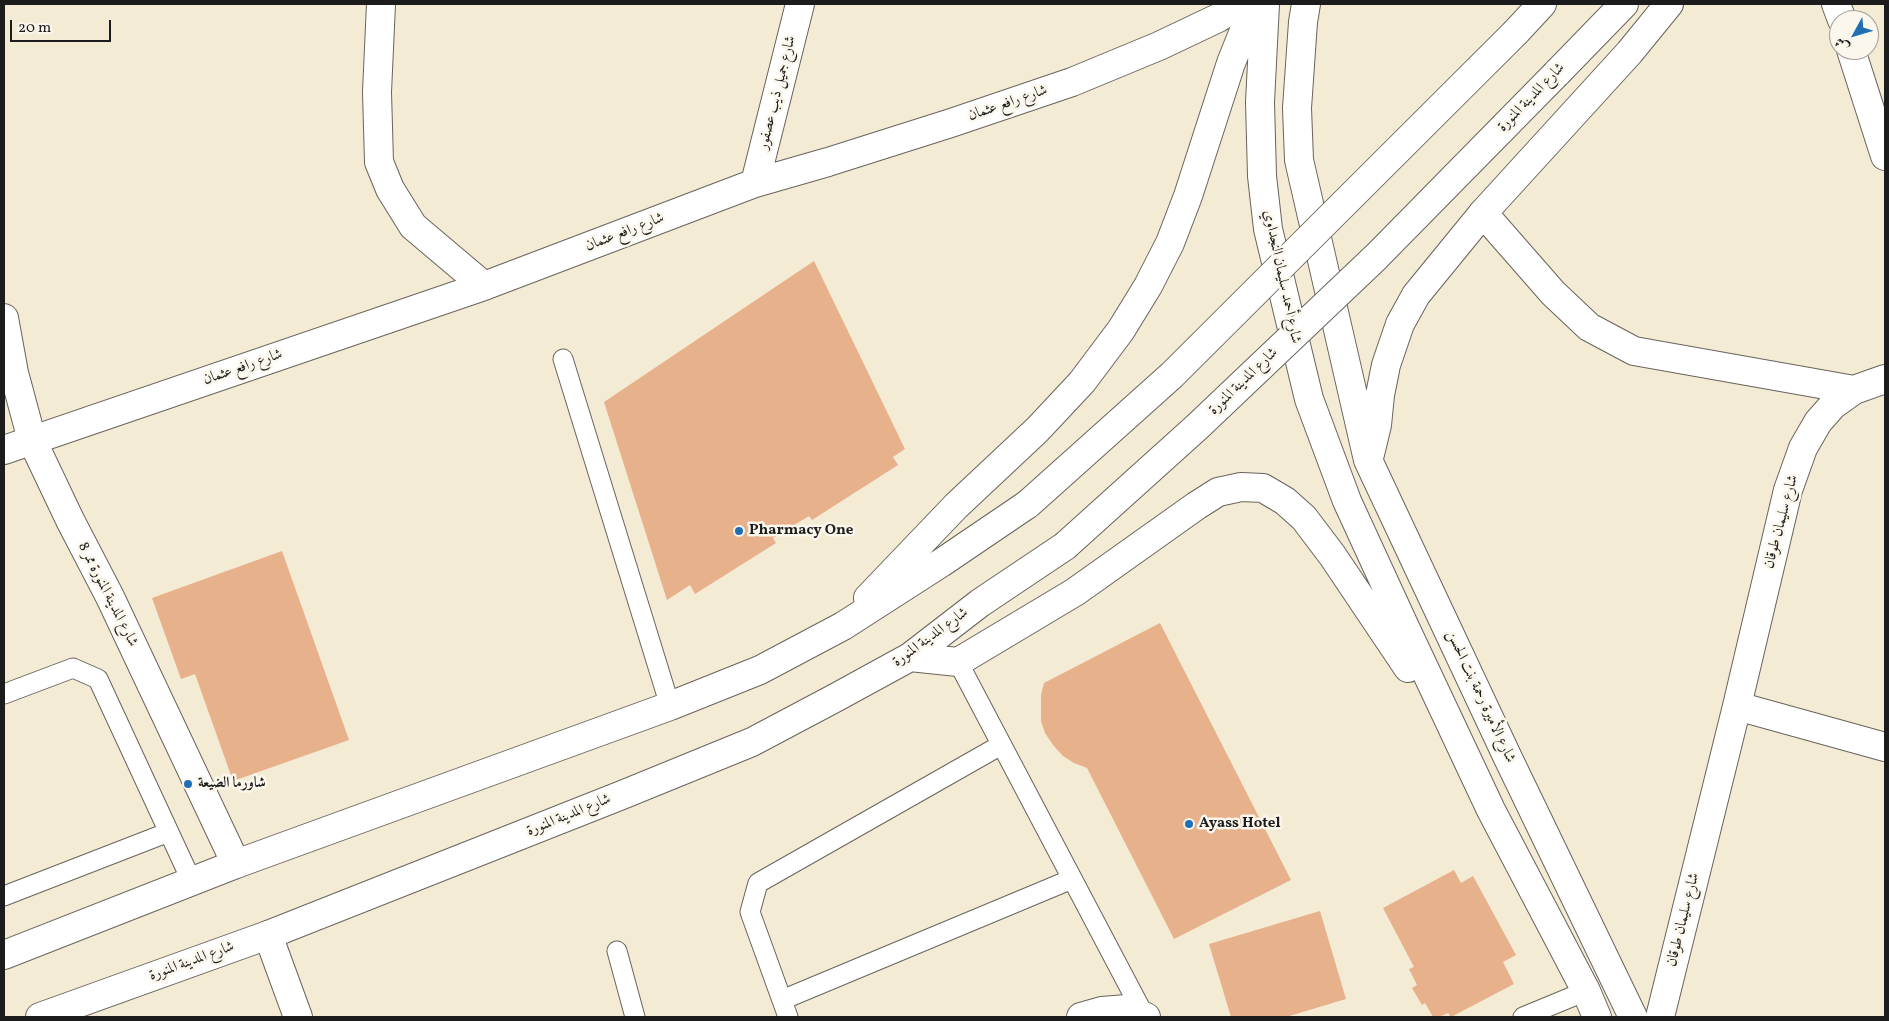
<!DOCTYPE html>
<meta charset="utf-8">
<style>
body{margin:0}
#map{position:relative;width:1889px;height:1021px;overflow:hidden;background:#f4ebd4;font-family:Vollkorn,Amiri,serif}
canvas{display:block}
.frame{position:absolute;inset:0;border:5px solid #1c1c1c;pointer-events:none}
.north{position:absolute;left:1829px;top:10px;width:50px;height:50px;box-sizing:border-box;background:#fbf7ec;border:1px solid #a29f99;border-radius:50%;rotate:231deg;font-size:14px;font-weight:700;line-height:20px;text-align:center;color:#1c1c1c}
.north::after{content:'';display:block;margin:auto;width:18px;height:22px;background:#1f6fb2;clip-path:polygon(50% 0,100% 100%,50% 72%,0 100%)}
.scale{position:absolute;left:10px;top:20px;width:101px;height:22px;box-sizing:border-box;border:2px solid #1c1c1c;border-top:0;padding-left:6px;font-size:15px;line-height:18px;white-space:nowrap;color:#1c1c1c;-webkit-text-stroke:4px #fbf7ec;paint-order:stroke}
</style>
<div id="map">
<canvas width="1889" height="1021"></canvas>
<div class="frame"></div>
<div class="north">ش</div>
<div class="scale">20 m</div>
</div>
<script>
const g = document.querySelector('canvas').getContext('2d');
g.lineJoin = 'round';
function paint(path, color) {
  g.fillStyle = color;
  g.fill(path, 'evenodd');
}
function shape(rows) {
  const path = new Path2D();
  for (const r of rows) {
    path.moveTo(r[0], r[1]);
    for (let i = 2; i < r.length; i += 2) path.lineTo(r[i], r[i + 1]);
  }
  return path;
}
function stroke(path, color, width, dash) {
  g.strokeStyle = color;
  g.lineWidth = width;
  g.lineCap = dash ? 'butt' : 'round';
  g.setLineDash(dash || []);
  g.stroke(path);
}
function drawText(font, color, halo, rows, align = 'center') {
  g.font = font + ' Vollkorn,Amiri,serif';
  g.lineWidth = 5;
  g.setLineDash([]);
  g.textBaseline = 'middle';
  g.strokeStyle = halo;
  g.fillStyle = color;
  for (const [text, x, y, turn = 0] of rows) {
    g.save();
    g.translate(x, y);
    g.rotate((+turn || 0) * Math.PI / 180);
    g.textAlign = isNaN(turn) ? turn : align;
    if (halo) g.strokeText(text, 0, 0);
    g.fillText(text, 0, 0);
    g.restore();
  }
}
const building = shape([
 [814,261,905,449,893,457,898,465,812,520,809,516,773,538,776,543,695,594,690,585,667,600,604,402],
 [282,551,349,740,233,781,195,674,181,679,152,598],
 [1160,623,1291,880,1174,939,1087,768,1074,763,1063,756,1053,745,1045,733,1041,721,1041,695,1044,683],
 [1454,870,1461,883,1473,876,1516,955,1503,962,1514,984,1451,1017,1448,1013,1439,1017,1433,1017,1425,1003,1422,1005,1412,988,1417,985,1409,969,1414,967,1383,908],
 [1320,911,1346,999,1286,1017,1231,1017,1209,944]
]);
const lane = shape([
 [563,359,670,706],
 [958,662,1144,1015],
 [4,694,73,668,98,679,192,882],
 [4,896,169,832],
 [617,951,635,1017],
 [782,1000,1072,879],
 [788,1017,750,912,758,883,1001,745],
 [1523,1017,1586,991]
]);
const street = shape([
 [381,4,377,92,379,162,390,189,413,226,484,286],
 [1836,4,1842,20],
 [1851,50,1885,156],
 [755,183,800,4],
 [1483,213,1553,293,1589,327,1634,351,1854,390],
 [4,318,14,373,32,440,70,520,110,597,236,864],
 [4,450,484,286,755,183,828,162,951,123,1072,82,1159,46,1218,18,1240,4],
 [1737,706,1885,747],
 [268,935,298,1017],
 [1081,1017,1102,1011,1127,1009,1146,1017],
 [1660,1017,1737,706,1788,490,1803,448,1818,422,1833,405,1854,390,1885,379]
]);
const secondary = shape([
 [1265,4,1260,102,1262,176,1268,229,1309,399,1347,501,1404,625,1491,810,1586,991,1597,1017],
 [1306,4,1303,22,1297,108,1299,160,1368,460,1507,756,1633,1017],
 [1516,32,1542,4],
 [1556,74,1624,4],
 [1370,454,1377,425,1380,395,1386,365,1400,324,1416,295,1483,213,1629,53,1669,4],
 [868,598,956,506,1037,430,1082,382,1121,330,1148,286,1170,243,1188,196,1231,63,1245,28,1265,4],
 [910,657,958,662,1075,592,1196,506,1218,492,1241,487,1263,488,1285,501,1304,518,1332,555,1408,668],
 [4,955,236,864,670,706,760,670,843,626,941,563,1028,504],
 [40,1017,268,935,622,795,752,742,835,698,910,657,980,603,1065,546]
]);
const secondaryBridge = shape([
 [1028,504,1172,375,1516,32],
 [1065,546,1197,427,1376,257,1556,74]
]);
const markers = [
 [739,531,5,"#1f6fb2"],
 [188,784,5,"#1f6fb2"],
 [1189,824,5,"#1f6fb2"]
];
const streetNames = [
 ["شارع جميل ذيب عصفور",778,93,-76],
 ["شارع المدينة المنورة",1532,98,-46],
 ["شارع رافع عثمان",1008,104,-19],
 ["شارع رافع عثمان",625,233,-21],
 ["شارع أحمد سليمان النجداوي",1281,277,78],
 ["شارع رافع عثمان",243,368,-19],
 ["شارع المدينة المنورة",1244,382,-44],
 ["شارع سليمان طوقان",1782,522,-75],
 ["شارع المدينة المنورة ممر 8",107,595,63],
 ["شارع المدينة المنورة",931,638,-36],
 ["شارع الأميرة رحمة بنت الحسن",1480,697,65],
 ["شارع المدينة المنورة",569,816,-22],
 ["شارع سليمان طوقان",1684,920,-76],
 ["شارع المدينة المنورة",192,962,-20]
];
const poiNames = [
 ["Pharmacy One",749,531],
 ["شاورما الضيعة",198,784],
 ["Ayass Hotel",1199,824]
];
paint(building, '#e7b18b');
stroke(lane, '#68645c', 21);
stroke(street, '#68645c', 30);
stroke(secondary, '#68645c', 30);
stroke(lane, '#fff', 19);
stroke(street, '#fff', 28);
stroke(secondary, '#fff', 28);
stroke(secondaryBridge, '#68645c', 30, []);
stroke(secondaryBridge, '#fff', 28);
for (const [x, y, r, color] of markers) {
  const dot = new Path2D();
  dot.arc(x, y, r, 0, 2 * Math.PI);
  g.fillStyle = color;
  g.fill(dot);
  stroke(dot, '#fbf7ec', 2);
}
drawText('15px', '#1c1c1c', '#fbf7ec', streetNames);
drawText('bold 15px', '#1c1c1c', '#fbf7ec', poiNames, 'left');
</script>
